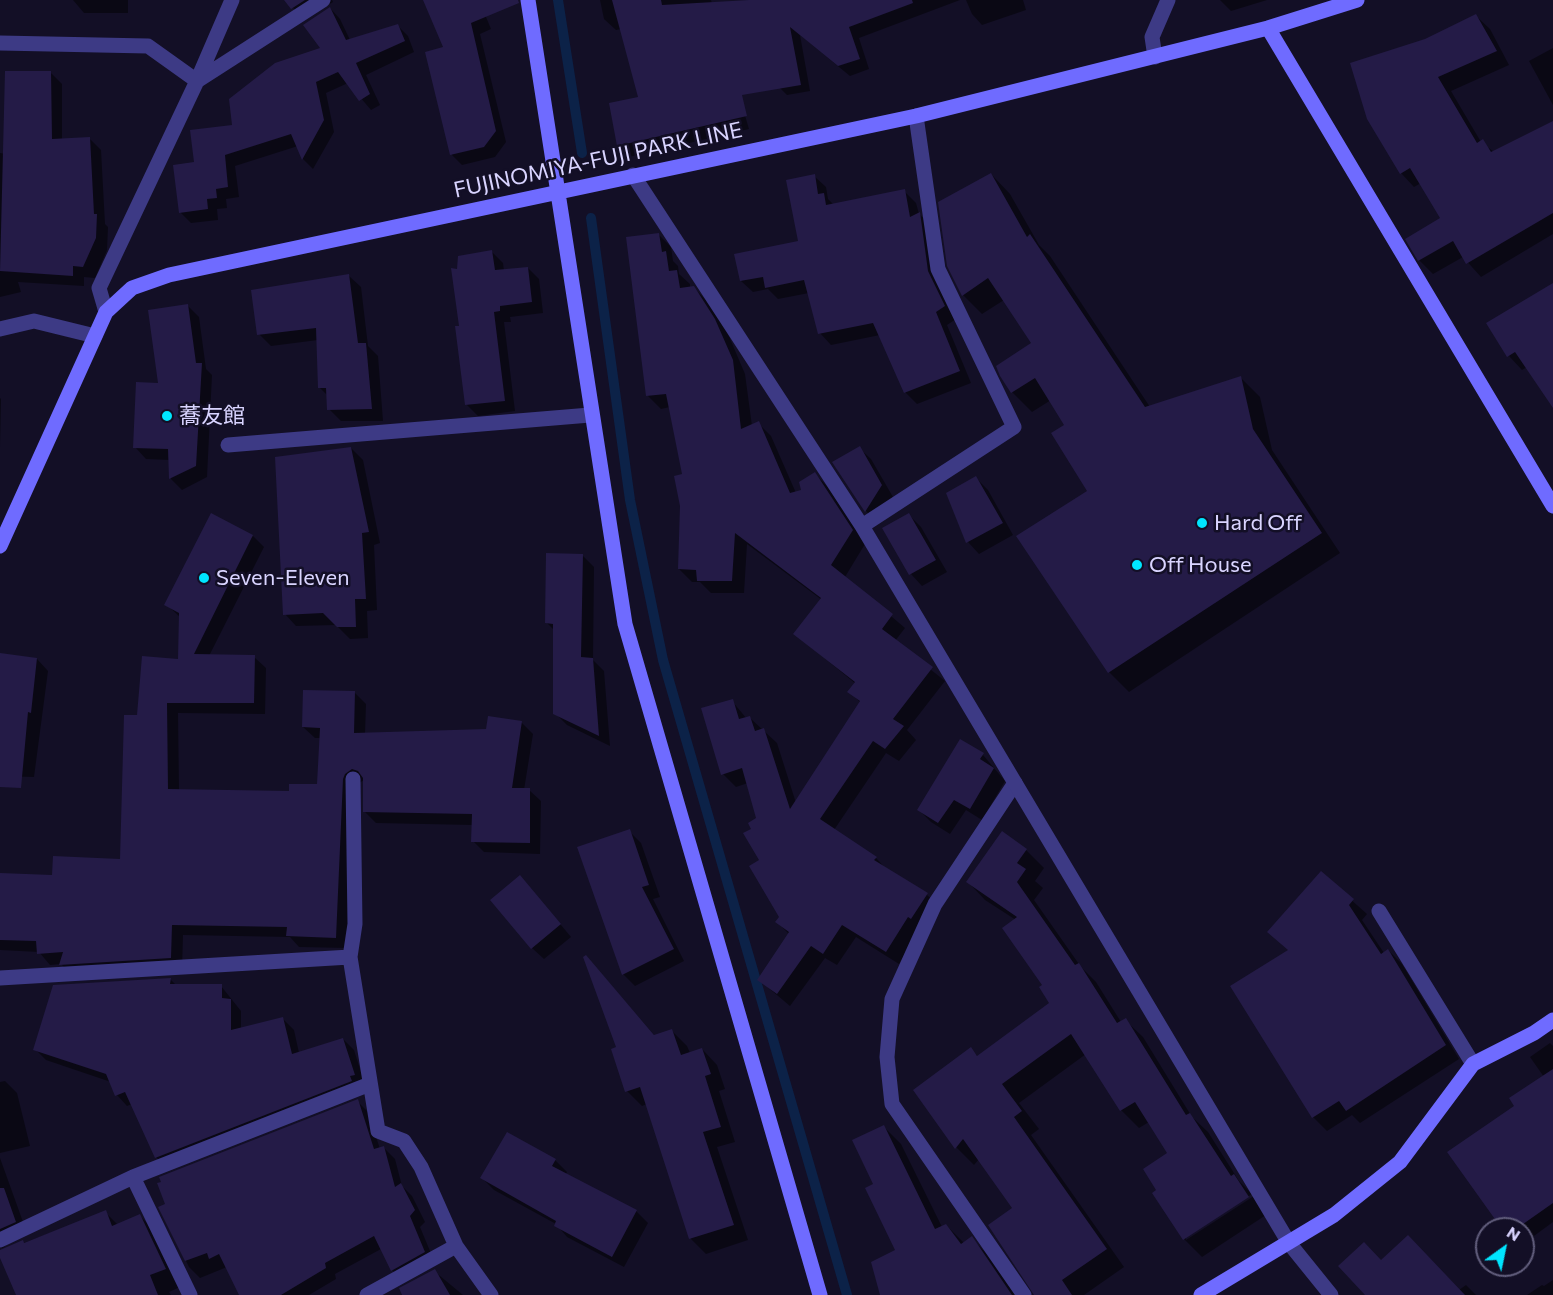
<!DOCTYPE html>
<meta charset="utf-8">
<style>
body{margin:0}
#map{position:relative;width:1553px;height:1295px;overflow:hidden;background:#130f26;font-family:Commissioner,sans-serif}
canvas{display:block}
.north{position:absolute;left:1475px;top:1217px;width:60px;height:60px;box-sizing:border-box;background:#130f26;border:2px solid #625e7d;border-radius:50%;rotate:33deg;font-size:16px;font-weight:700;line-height:24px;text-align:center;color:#d9d4ff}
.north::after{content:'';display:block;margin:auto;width:21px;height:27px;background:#00e5ff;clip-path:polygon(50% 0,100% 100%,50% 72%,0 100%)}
</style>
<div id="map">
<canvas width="1553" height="1295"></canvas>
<div class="north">N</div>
</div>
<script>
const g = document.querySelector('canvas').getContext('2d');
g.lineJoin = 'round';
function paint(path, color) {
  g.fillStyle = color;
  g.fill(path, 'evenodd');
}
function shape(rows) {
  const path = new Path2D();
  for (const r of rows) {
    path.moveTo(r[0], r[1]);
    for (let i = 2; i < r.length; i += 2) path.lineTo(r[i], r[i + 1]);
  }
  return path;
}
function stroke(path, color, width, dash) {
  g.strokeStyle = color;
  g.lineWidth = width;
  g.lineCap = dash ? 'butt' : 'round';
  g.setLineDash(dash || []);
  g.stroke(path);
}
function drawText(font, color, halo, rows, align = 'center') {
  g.font = font + ' Commissioner,"Noto Sans JP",sans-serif';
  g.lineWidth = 5;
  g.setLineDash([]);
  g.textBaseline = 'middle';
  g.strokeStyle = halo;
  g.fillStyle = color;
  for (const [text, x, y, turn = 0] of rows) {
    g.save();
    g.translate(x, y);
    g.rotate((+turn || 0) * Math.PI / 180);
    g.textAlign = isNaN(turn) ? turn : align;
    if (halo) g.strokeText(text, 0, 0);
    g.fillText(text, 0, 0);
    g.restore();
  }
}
const shadow = shape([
 [73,0,128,0,128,13,84,13],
 [286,0,332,0,333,2,304,20],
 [424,0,479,0,491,29,480,34,506,142,495,157,462,165,452,155,445,48],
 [600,0,711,0,749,129,629,157,618,145,640,98,621,29,616,30,604,19],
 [759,0,960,0,859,38,869,69,850,76,800,35,810,91,787,95,776,84],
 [966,0,1023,0,1026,10,982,25,972,14],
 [1220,0,1267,0,1231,11],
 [330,8,340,19,350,40,397,25,408,36,414,52,366,75,380,105,371,110,348,83,326,93,334,132,313,169,303,159,298,146,235,166,239,197,226,199,227,208,217,209,218,220,191,223,180,212,196,164,323,49],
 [1476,16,1490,29,1509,65,1451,91,1481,142,1494,152,1553,123,1553,234,1481,277,1463,257,1433,274,1419,260,1442,218,1421,183,1414,187,1401,173,1425,40],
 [1553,48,1553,105,1529,61],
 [50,72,62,84,62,140,89,138,101,150,105,224,108,227,107,250,95,278,84,277,84,286,18,282,21,292,0,297,0,153,6,154],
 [991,174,1010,194,1039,245,1050,256,1150,407,1241,378,1260,397,1272,450,1340,553,1129,692,1109,672,1018,536,1089,491,1066,425,1051,400,1032,412,1012,392,1033,344,1004,300,982,314,963,295],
 [814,176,826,187,828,199,834,205,904,191,916,203,919,214,931,225,956,319,947,325,971,383,917,404,905,392,880,335,831,345,820,333,809,293,778,299,768,289,753,292,741,281,800,242],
 [658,234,671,247,673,261,678,266,679,274,690,284,690,289,694,288,707,301,728,334,745,374,752,426,758,423,771,436,796,493,802,491,815,474,828,487,865,544,845,577,905,628,895,641,945,681,907,730,916,740,899,761,886,753,834,830,876,858,889,872,927,895,940,907,921,929,899,964,856,937,837,965,825,958,790,1006,759,980,789,934,777,922,780,917,761,861,753,829,758,818,748,783,736,787,723,774,732,701,747,719,750,718,777,743,796,803,861,703,849,691,856,684,795,634,822,600,747,544,744,593,711,593,700,582,692,582,679,569,684,475,670,407,661,409,648,396],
 [492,252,503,263,504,271,528,268,539,279,543,313,510,317,511,322,504,322,515,411,478,416,466,404,459,271],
 [349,276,361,287,368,346,378,356,383,421,341,421,329,409,328,396,320,388,318,340,271,346,259,334],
 [1553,285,1553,405,1527,367,1522,370,1509,356],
 [188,306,199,317,206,369,212,375,207,477,182,490,171,479,170,460,146,459,135,447],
 [0,398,1,399,0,447],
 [351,448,363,460,380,543,374,545,377,610,367,611,368,638,350,639,336,625,296,626,285,614],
 [859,448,871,459,893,497,877,523,866,511,834,463],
 [976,478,988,490,1013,535,979,554,968,542,947,494],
 [909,515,921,527,947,572,922,586,911,574,884,529],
 [253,536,264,547,209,656,254,657,266,668,265,714,178,713,179,790,290,793,319,785,321,738,315,738,303,727,355,693,366,704,365,734,487,730,522,723,533,734,524,790,529,790,541,801,540,854,484,852,473,841,473,825,376,823,365,812,364,780,356,785,347,948,299,947,290,937,183,935,182,969,72,975,61,964,50,965,39,952,0,950,0,875,54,877,121,860,139,716,179,661,181,618,166,604],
 [582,555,594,567,593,660,604,671,610,746,567,725,555,713,555,631,547,623],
 [0,655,37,659,48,671,34,777,0,776],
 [983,755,1005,781,982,820,966,810,950,834,931,822,919,810],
 [629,831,641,843,660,897,653,899,684,961,635,986,623,974],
 [1026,850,1044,868,1035,881,1043,888,1034,900,1081,967,1096,982,1121,1022,1125,1020,1143,1037,1192,1117,1208,1132,1239,1181,1252,1194,1186,1236,1186,1240,1254,1196,1266,1215,1202,1257,1184,1239,1158,1191,1169,1154,1149,1122,1139,1128,1121,1110,1086,1054,1019,1103,1039,1129,1031,1135,1124,1267,1084,1295,1035,1295,1014,1209,979,1159,974,1165,957,1148,915,1091,971,1049,978,1057,1051,1004,1016,920,985,900,968,882],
 [1321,873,1367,914,1362,920,1384,953,1388,950,1402,964,1459,1059,1360,1123,1352,1115,1327,1131,1313,1117],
 [531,889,571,937,544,959,532,948],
 [586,956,655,1036,672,1031,687,1046,690,1053,702,1049,717,1065,725,1089,719,1091,735,1142,717,1147,748,1240,706,1254,691,1239,647,1104,642,1106,627,1091,618,1048],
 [170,979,177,986,221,986,241,1011,241,1029,283,1019,294,1030,299,1053,343,1039,354,1050,365,1085,167,1168,156,1157,132,1104,127,1106,117,1095,111,1082,46,1060,35,1049],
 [1550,1043,1553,1046,1553,1222,1523,1244,1523,1229,1504,1229,1516,1107,1544,1077,1530,1057],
 [5,1081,17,1093,30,1146,0,1153,0,1082],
 [357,1101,368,1112,380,1149,384,1148,395,1159,402,1186,412,1196,425,1222,420,1227,435,1263,403,1281,392,1270,381,1249,335,1274,336,1279,309,1295,240,1295,227,1267,200,1278,189,1267,160,1208],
 [883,1126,901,1144,942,1227,946,1225,964,1243,971,1238,989,1256,1016,1295,882,1295,897,1250,875,1184],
 [0,1158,27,1233,8,1243,3,1248,0,1245],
 [555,1160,567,1172,566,1174,636,1211,648,1223,624,1267,567,1237,556,1224,494,1190,482,1178],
 [105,1212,118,1225,140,1216,152,1228,180,1287,169,1292,171,1295,18,1295,0,1252],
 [1381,1262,1459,1290,1466,1285,1476,1295,1367,1295],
 [434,1271,463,1295,401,1295,403,1294],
 [1553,1280,1553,1295,1527,1295,1542,1285,1544,1286]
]);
const stream = shape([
 [558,0,582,153],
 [591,218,630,500,663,660,847,1295]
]);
const building = shape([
 [284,0,305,0,291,9],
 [423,0,518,0,519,3,471,23,496,131,484,147,450,155,425,52,443,47],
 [612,0,661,0,662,5,749,0,912,0,913,3,849,27,860,59,838,66,790,27,801,85,742,95,747,116,617,146,609,103,638,97],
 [330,7,346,40,398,24,405,41,356,63,370,94,359,101,338,72,316,82,324,120,302,160,291,134,225,155,228,187,216,189,217,198,207,199,208,209,179,213,173,165,194,162,190,130,232,125,229,99,275,63,320,48,303,25],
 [1476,14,1497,51,1438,77,1477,143,1483,139,1491,152,1553,121,1553,213,1466,264,1453,241,1418,261,1405,239,1440,218,1410,168,1400,174,1367,119,1350,63,1425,39],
 [5,71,51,71,52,139,90,137,94,214,97,214,96,238,83,267,73,266,73,276,0,271],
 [991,173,1027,237,1030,234,1145,407,1241,376,1253,429,1322,533,1108,673,1016,536,1087,491,1051,433,1064,425,1035,378,1011,393,1000,376,996,366,1031,343,988,278,962,296,947,266,938,202],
 [815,174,818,194,824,193,826,205,905,189,910,217,920,212,928,271,945,306,936,312,960,371,904,393,873,323,818,334,804,280,765,288,763,277,740,281,734,254,798,241,786,180],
 [659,233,662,252,666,251,669,271,677,270,680,288,694,286,715,319,733,360,741,429,759,421,790,493,801,490,799,482,815,472,853,530,831,565,893,614,882,629,933,667,893,719,904,726,885,749,873,741,820,819,877,857,874,860,928,893,911,919,908,917,886,952,842,925,823,954,811,946,777,994,757,980,789,932,775,922,779,917,749,866,759,860,743,833,751,829,748,823,756,818,742,768,721,775,701,708,733,699,739,719,750,716,755,731,764,728,790,809,860,701,847,692,855,682,793,634,821,598,735,533,732,581,697,581,696,570,678,569,680,506,674,476,682,474,666,394,646,396,626,237],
 [492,250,495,270,528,267,532,302,500,306,500,311,494,312,505,401,465,405,455,326,459,326,451,268,457,269,458,256],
 [349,274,358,343,366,343,372,409,327,410,326,388,318,388,316,328,257,335,251,290],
 [1553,283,1553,408,1515,352,1507,357,1486,323],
 [188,304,196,363,202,363,196,466,169,479,168,449,133,448,136,382,158,383,148,310],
 [860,446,882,485,865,512,832,462],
 [351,447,369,532,362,533,366,599,355,599,356,627,337,627,323,613,283,615,275,457],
 [976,476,1003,523,966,543,946,493],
 [211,513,253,535,194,654,255,655,254,703,167,703,168,789,289,791,289,784,317,784,320,728,302,727,303,690,355,691,354,733,486,729,488,716,522,721,512,788,530,788,530,843,471,842,472,814,363,812,363,778,358,771,352,769,345,774,343,779,336,938,286,936,287,927,172,925,171,958,59,965,63,952,37,954,36,941,0,940,0,873,52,875,53,856,120,859,124,715,137,715,142,656,178,659,179,613,164,605],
 [909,513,936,560,909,575,882,528],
 [546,553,583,554,581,657,593,658,599,736,553,714,553,624,545,623],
 [0,653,37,658,31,713,28,712,21,788,0,787],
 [960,739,984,753,980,759,994,768,970,809,954,800,938,823,917,810],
 [630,829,649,885,642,887,674,949,622,975,577,847],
 [1002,831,1027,849,1017,863,1026,869,1017,882,1075,965,1079,963,1117,1023,1126,1018,1186,1115,1190,1113,1231,1176,1234,1174,1249,1197,1183,1240,1152,1193,1156,1190,1143,1169,1167,1153,1135,1102,1120,1111,1071,1034,1002,1084,1022,1111,1014,1117,1107,1249,1062,1280,1072,1295,1034,1295,988,1225,1012,1208,963,1139,955,1149,913,1090,971,1047,977,1056,1049,1003,1039,987,1042,985,1002,928,1017,917,966,882],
 [1321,871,1354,899,1349,905,1381,954,1388,949,1446,1045,1346,1111,1339,1101,1312,1118,1230,986,1288,950,1267,932],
 [520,875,561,924,531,949,490,900],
 [586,955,654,1035,672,1029,681,1055,702,1048,711,1074,705,1076,721,1127,703,1132,734,1225,689,1239,640,1087,625,1092,611,1049,616,1047,583,957],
 [171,978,170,984,222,984,222,998,231,999,231,1030,283,1017,292,1054,343,1038,355,1075,350,1076,352,1081,155,1158,125,1092,115,1096,106,1074,33,1050,53,985],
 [1553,1069,1553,1203,1516,1229,1502,1229,1447,1152,1514,1106,1509,1098],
 [358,1099,374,1149,384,1146,395,1187,401,1183,415,1210,410,1216,425,1252,391,1271,374,1236,325,1263,326,1268,281,1295,239,1295,219,1254,209,1259,207,1253,185,1261,158,1207,165,1204,157,1183,161,1182,159,1177],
 [884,1125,935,1229,946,1224,961,1244,972,1236,1012,1295,880,1295,871,1262,895,1250,865,1188,873,1184,852,1140],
 [507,1132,556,1159,552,1166,637,1210,612,1257,554,1226,556,1221,480,1178],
 [0,1188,4,1188,16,1222,0,1229],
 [106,1210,112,1226,140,1214,166,1269,150,1275,158,1295,16,1295,0,1258,0,1250,23,1240,24,1243],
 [1408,1235,1465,1295,1365,1295,1338,1266,1364,1242,1381,1260],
 [435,1269,450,1295,402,1295,399,1288]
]);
const lane = shape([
 [1015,783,935,904,892,999,887,1057,892,1104,1024,1295],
 [1379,911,1473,1064]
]);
const street = shape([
 [0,43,148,46,197,81,323,0],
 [1155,57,1152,37,1168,0],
 [633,175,862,526,1289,1243,1331,1295],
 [106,312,99,288,197,81,232,0],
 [0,329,34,321,95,336],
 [228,445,590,415],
 [862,526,1014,427,938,269,916,116],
 [353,779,355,924,350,957,378,1131,404,1141,421,1167,456,1246,491,1295],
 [0,978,350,957],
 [133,1177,190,1295],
 [0,1240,133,1177,370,1084],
 [367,1295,456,1246]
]);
const secondary = shape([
 [528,0,625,624,820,1295],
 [1268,28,1553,506],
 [0,546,106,312,132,288,169,275,916,116,1268,28,1357,0],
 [1201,1295,1334,1215,1400,1162,1473,1064,1534,1033,1553,1020]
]);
const markers = [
 [167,416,6,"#00e5ff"],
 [1202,523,6,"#00e5ff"],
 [1137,565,6,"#00e5ff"],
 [204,578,6,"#00e5ff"]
];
const streetNames = [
 ["FUJINOMIYA-FUJI PARK LINE",598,160,-12]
];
const poiNames = [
 ["蕎友館",179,416],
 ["Hard Off",1214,523],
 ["Off House",1149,565],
 ["Seven-Eleven",216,578]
];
paint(shadow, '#0007');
stroke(stream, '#0c2248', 10);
paint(building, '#241b47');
stroke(lane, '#3d3a85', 15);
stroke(street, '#3d3a85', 15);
stroke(secondary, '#6f6bff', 15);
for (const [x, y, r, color] of markers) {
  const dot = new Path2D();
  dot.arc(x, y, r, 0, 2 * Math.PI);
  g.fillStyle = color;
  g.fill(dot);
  stroke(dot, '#130f26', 2);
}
drawText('22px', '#d9d4ff', '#130f26', streetNames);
drawText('22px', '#d9d4ff', '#130f26', poiNames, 'left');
</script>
